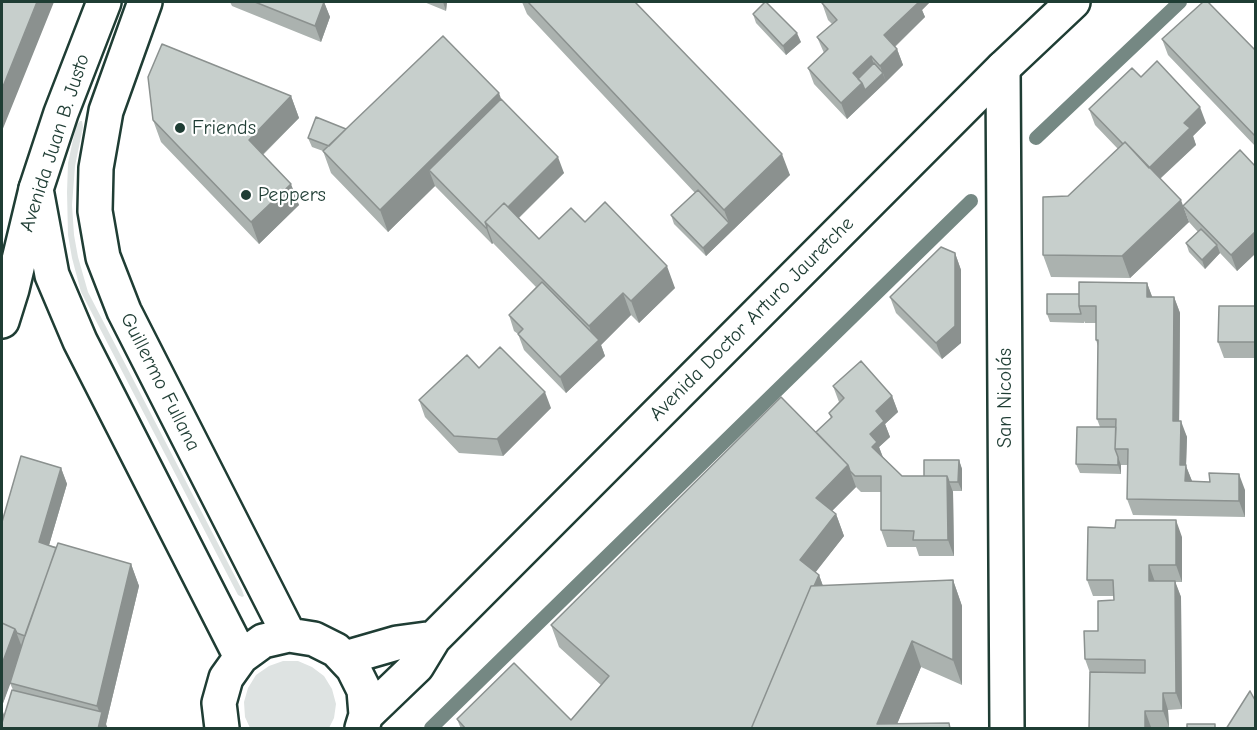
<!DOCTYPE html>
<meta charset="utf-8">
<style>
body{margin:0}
#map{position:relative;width:1257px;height:730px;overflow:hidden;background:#fff;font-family:"Comic Neue",sans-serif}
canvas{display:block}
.frame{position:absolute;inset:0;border:3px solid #1f3d34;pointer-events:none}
</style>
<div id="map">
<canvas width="1257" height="730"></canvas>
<div class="frame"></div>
</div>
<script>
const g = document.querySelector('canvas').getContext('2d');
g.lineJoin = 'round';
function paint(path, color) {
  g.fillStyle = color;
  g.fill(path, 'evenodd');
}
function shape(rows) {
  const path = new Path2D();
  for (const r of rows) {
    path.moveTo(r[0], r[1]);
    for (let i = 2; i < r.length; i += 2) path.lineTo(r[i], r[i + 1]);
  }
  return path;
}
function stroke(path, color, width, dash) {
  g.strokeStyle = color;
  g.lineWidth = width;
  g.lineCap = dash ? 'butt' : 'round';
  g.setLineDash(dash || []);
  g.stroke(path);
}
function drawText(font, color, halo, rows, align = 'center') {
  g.font = font + ' "Comic Neue",sans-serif';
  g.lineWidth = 4.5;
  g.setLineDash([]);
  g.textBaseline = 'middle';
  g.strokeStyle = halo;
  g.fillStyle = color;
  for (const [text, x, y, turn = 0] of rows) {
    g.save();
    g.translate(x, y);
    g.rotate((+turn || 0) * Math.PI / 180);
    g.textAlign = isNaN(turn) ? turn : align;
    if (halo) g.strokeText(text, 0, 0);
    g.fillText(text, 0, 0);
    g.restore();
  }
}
const green = shape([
 [80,121,82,121,83,127,75,166,72,205,74,235,78,257,88,292,242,590,244,596,242,597,238,595,81,292,72,258,68,235,67,192,68,163,76,126],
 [283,661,298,661,312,667,324,676,332,689,336,704,334,718,329,728,250,728,245,717,244,702,248,688,256,675,269,666]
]);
const stream = shape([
 [1036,138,1180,2],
 [431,728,971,201]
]);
const minor = shape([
 [1003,68,1007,728],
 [2,321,12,289,36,189]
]);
const major = shape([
 [104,2,61,113,36,189,52,275,80,341,241,657],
 [145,2,106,111,96,168,95,211,103,257,124,311,289,635],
 [345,658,397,643,434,638],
 [366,715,417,666,434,638,1003,68,1073,2],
 [222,728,219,703,226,678,241,657,263,641,289,635,314,639,336,650,353,668,364,690,366,715,362,728]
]);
const wall = shape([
 [230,2,324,2,330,17,321,42,232,6],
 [424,2,447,2,446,11],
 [522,2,635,2,790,175,706,256,674,224,671,215,695,193,527,14],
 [824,2,930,2,922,10,925,17,895,47,897,49,903,65,847,119,814,84,808,68,824,53,817,37,832,24,828,20,822,3],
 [753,14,801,42,786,55,756,23],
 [1162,39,1255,50,1256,49,1256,147,1168,55],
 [1141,77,1206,123,1193,136,1196,145,1160,179,1189,222,1130,278,1051,277,1043,255,1068,196,1118,149,1095,125,1089,109],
 [291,96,299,118,263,155,299,205,259,244,161,142,153,120],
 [501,99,564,173,519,218,539,239,585,222,675,288,639,323,631,315,601,345,605,356,566,393,524,350,518,334,514,331,509,315,536,287,493,243,492,244,435,186,388,232,331,173,323,151,312,147,308,138,346,129],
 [1256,167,1256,253,1237,271,1220,253,1205,269,1189,252,1186,243,1198,232,1189,222,1183,206],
 [955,253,961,270,961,343,942,359,896,313,890,297],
 [1147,283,1152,297,1174,297,1180,313,1179,421,1187,437,1186,466,1192,481,1245,490,1245,517,1133,515,1127,499,1128,465,1121,465,1121,474,1080,473,1076,464,1100,427,1097,419,1098,346,1096,340,1096,323,1085,323,1084,321,1084,323,1050,322,1047,314,1079,294],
 [1256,306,1256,358,1224,358,1218,342],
 [833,386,892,396,898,412,885,424,890,437,879,447,883,457,902,476,924,476,959,460,962,469,962,491,953,491,954,556,919,556,916,547,887,547,881,530,881,492,861,492,856,487,832,511,836,514,844,536,815,572,819,575,823,586,953,580,962,606,962,685,921,667,897,724,949,723,951,729,461,729,457,719,571,720,601,685,559,647,551,625,816,432,831,418,829,413,839,402],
 [419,400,551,408,503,456,459,453,425,417],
 [61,468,67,484,49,545,131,564,139,586,106,724,4,715,13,690,10,683,2,706,2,522],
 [1182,537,1182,582,1175,582,1181,597,1182,709,1168,710,1169,727,1151,727,1151,729,1089,729,1090,673,1085,659,1114,600,1114,596,1093,596,1087,580]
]);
const shadedWall = shape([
 [37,2,54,2,2,131,2,89],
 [324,2,330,17,321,42,315,26],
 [443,2,447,2,446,11],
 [917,2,930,2,922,10,925,17,890,51,884,35],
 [797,33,801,42,786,55,783,46],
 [897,49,903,65,886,82,880,66],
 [871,56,877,72,883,73,886,82,847,119,841,103,853,73],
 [499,93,507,115,429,170,435,186,388,232,380,210],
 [291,96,299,118,256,161,249,140],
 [1200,107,1206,123,1193,136,1196,145,1153,185,1148,169,1184,123],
 [782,154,790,175,706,256,703,248,729,223,724,210],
 [558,157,564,173,500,236,489,225],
 [291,184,299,205,259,244,251,222],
 [1181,200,1189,222,1130,278,1122,256],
 [487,227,493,243,492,244,486,228],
 [1256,231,1256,253,1237,271,1231,255],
 [1217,245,1220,253,1205,269,1202,260],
 [955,253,961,270,961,343,942,359,936,343],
 [667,266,675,288,639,323,631,301],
 [1147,283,1153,299,1147,297],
 [623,293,631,315,601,345,605,356,566,393,560,377,595,344,589,326],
 [1174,297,1180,313,1179,437,1173,421],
 [545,392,551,408,503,456,497,439],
 [892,396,898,412,885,424,890,437,879,447,883,458,872,447,870,434,876,411],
 [1181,421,1187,437,1186,466,1192,481,1191,497,1180,465],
 [1118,457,1121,465,1121,474,1118,465],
 [959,460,962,469,962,491,958,482],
 [848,465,856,487,824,519,816,498],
 [61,468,67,484,45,559,39,542],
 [1239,474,1245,490,1245,517,1239,501],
 [947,476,953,492,954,556,948,540],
 [836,514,844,536,808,582,800,560],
 [1176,520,1182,537,1182,582,1176,565],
 [131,564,139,586,106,724,108,729,98,729,101,716,97,706],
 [1149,565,1155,582,1149,581],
 [819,575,827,597,754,729],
 [953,580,962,606,962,685,953,660],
 [1175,581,1181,597,1182,709,1176,693],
 [15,629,23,650,2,706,2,664],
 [912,641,921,667,895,729,877,724],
 [1163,693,1168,710,1169,727,1163,711],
 [2,709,9,729,2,729],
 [1145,711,1151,727,1151,729,1145,729]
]);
const building = shape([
 [2,2,37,2,2,89,2,2],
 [255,2,324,2,315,26,255,2],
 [528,2,635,2,782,154,724,210,528,2],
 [765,2,766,2,797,33,783,46,753,14,765,2],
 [824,2,919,2,884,35,897,49,880,66,871,56,853,73,862,83,841,103,808,68,828,49,817,37,837,20,822,3,824,2],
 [1203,2,1208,2,1256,51,1256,137,1162,39,1203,2],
 [443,36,499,93,380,210,323,151,443,36],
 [162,44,291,96,249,140,291,184,251,222,153,120,148,77,162,44],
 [1157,61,1200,107,1184,123,1190,128,1149,168,1125,142,1123,144,1089,109,1132,68,1141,77,1157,61],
 [874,63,883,73,865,90,862,83,858,79,874,63],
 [501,99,558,157,508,207,504,203,485,222,487,227,486,228,429,170,501,99],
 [316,117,346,129,329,146,308,138,316,117],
 [1125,142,1181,200,1122,256,1043,255,1043,197,1068,196,1125,142],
 [1240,150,1256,167,1256,231,1231,255,1183,206,1240,150],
 [698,190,729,223,703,248,671,215,698,190],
 [605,202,667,266,631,301,623,293,589,326,485,222,504,203,539,239,571,208,585,222,605,202],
 [1201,229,1217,245,1202,260,1186,243,1201,229],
 [941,247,955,253,955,326,936,343,890,297,941,247],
 [542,282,599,340,560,377,518,334,523,329,509,315,542,282],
 [1079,282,1147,283,1147,297,1174,297,1173,421,1181,421,1180,465,1186,465,1185,481,1210,482,1209,473,1239,474,1239,501,1127,499,1128,449,1115,449,1116,419,1097,419,1098,340,1096,340,1096,306,1079,306,1079,282],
 [1047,294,1079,294,1079,306,1081,314,1047,314,1047,294],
 [1219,306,1256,306,1256,342,1218,342,1219,306],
 [500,347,545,392,497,439,454,436,419,400,467,355,479,368,500,347],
 [861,361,892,396,876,411,884,421,870,434,877,442,872,447,902,476,947,476,948,540,913,540,914,531,881,530,881,476,855,476,850,471,848,465,816,432,832,417,829,413,844,398,833,386,861,361],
 [781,397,848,465,816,498,836,514,800,560,819,575,814,586,811,586,751,729,466,729,457,719,514,663,571,720,609,676,551,625,781,397],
 [1077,427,1116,427,1115,449,1118,457,1118,465,1076,464,1077,427],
 [21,456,61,468,39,542,56,548,25,636,17,633,15,629,2,623,2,522,21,456],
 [924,460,959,460,958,482,949,482,947,476,924,476,924,460],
 [1116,520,1176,520,1176,565,1149,565,1149,581,1175,581,1176,693,1163,693,1163,711,1145,711,1145,729,1089,729,1090,672,1145,673,1145,660,1085,659,1084,631,1098,631,1098,601,1114,600,1113,580,1087,580,1088,527,1115,528,1116,520],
 [58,543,131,564,97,706,10,683,26,632,58,543],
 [953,580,953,660,912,641,877,724,949,723,950,729,751,729,811,586,953,580],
 [2,623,15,629,2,664,2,623],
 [12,690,102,712,98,729,2,729,2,723,12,690],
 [1250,691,1256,702,1256,729,1226,729,1250,691],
 [1187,724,1215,724,1215,729,1187,729,1187,724]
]);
const markers = [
 [180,128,6,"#1f3d34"],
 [246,195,6,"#1f3d34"]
];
const poiNames = [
 ["Friends",192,128],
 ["Peppers",258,195]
];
const streetNames = [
 ["Avenida Juan B. Justo",55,143,-72],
 ["Avenida Doctor Arturo Jauretche",752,319,-45],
 ["Guillermo Fullana",160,382,63],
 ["San Nicolás",1005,398,-90]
];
paint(green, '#dee3e2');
stroke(stream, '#758883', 14);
stroke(minor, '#1f3d34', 38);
stroke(major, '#1f3d34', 38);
stroke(minor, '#fff', 33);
stroke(major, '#fff', 33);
paint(wall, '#abb2af');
paint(shadedWall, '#8b918f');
paint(building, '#c7cfcc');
stroke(building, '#8b918f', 1.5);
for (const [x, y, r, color] of markers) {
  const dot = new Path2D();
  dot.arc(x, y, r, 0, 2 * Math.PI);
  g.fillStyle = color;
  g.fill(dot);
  stroke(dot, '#fff', 2);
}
drawText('20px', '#1f3d34', '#fff', poiNames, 'left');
drawText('20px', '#1f3d34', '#fff', streetNames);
</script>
